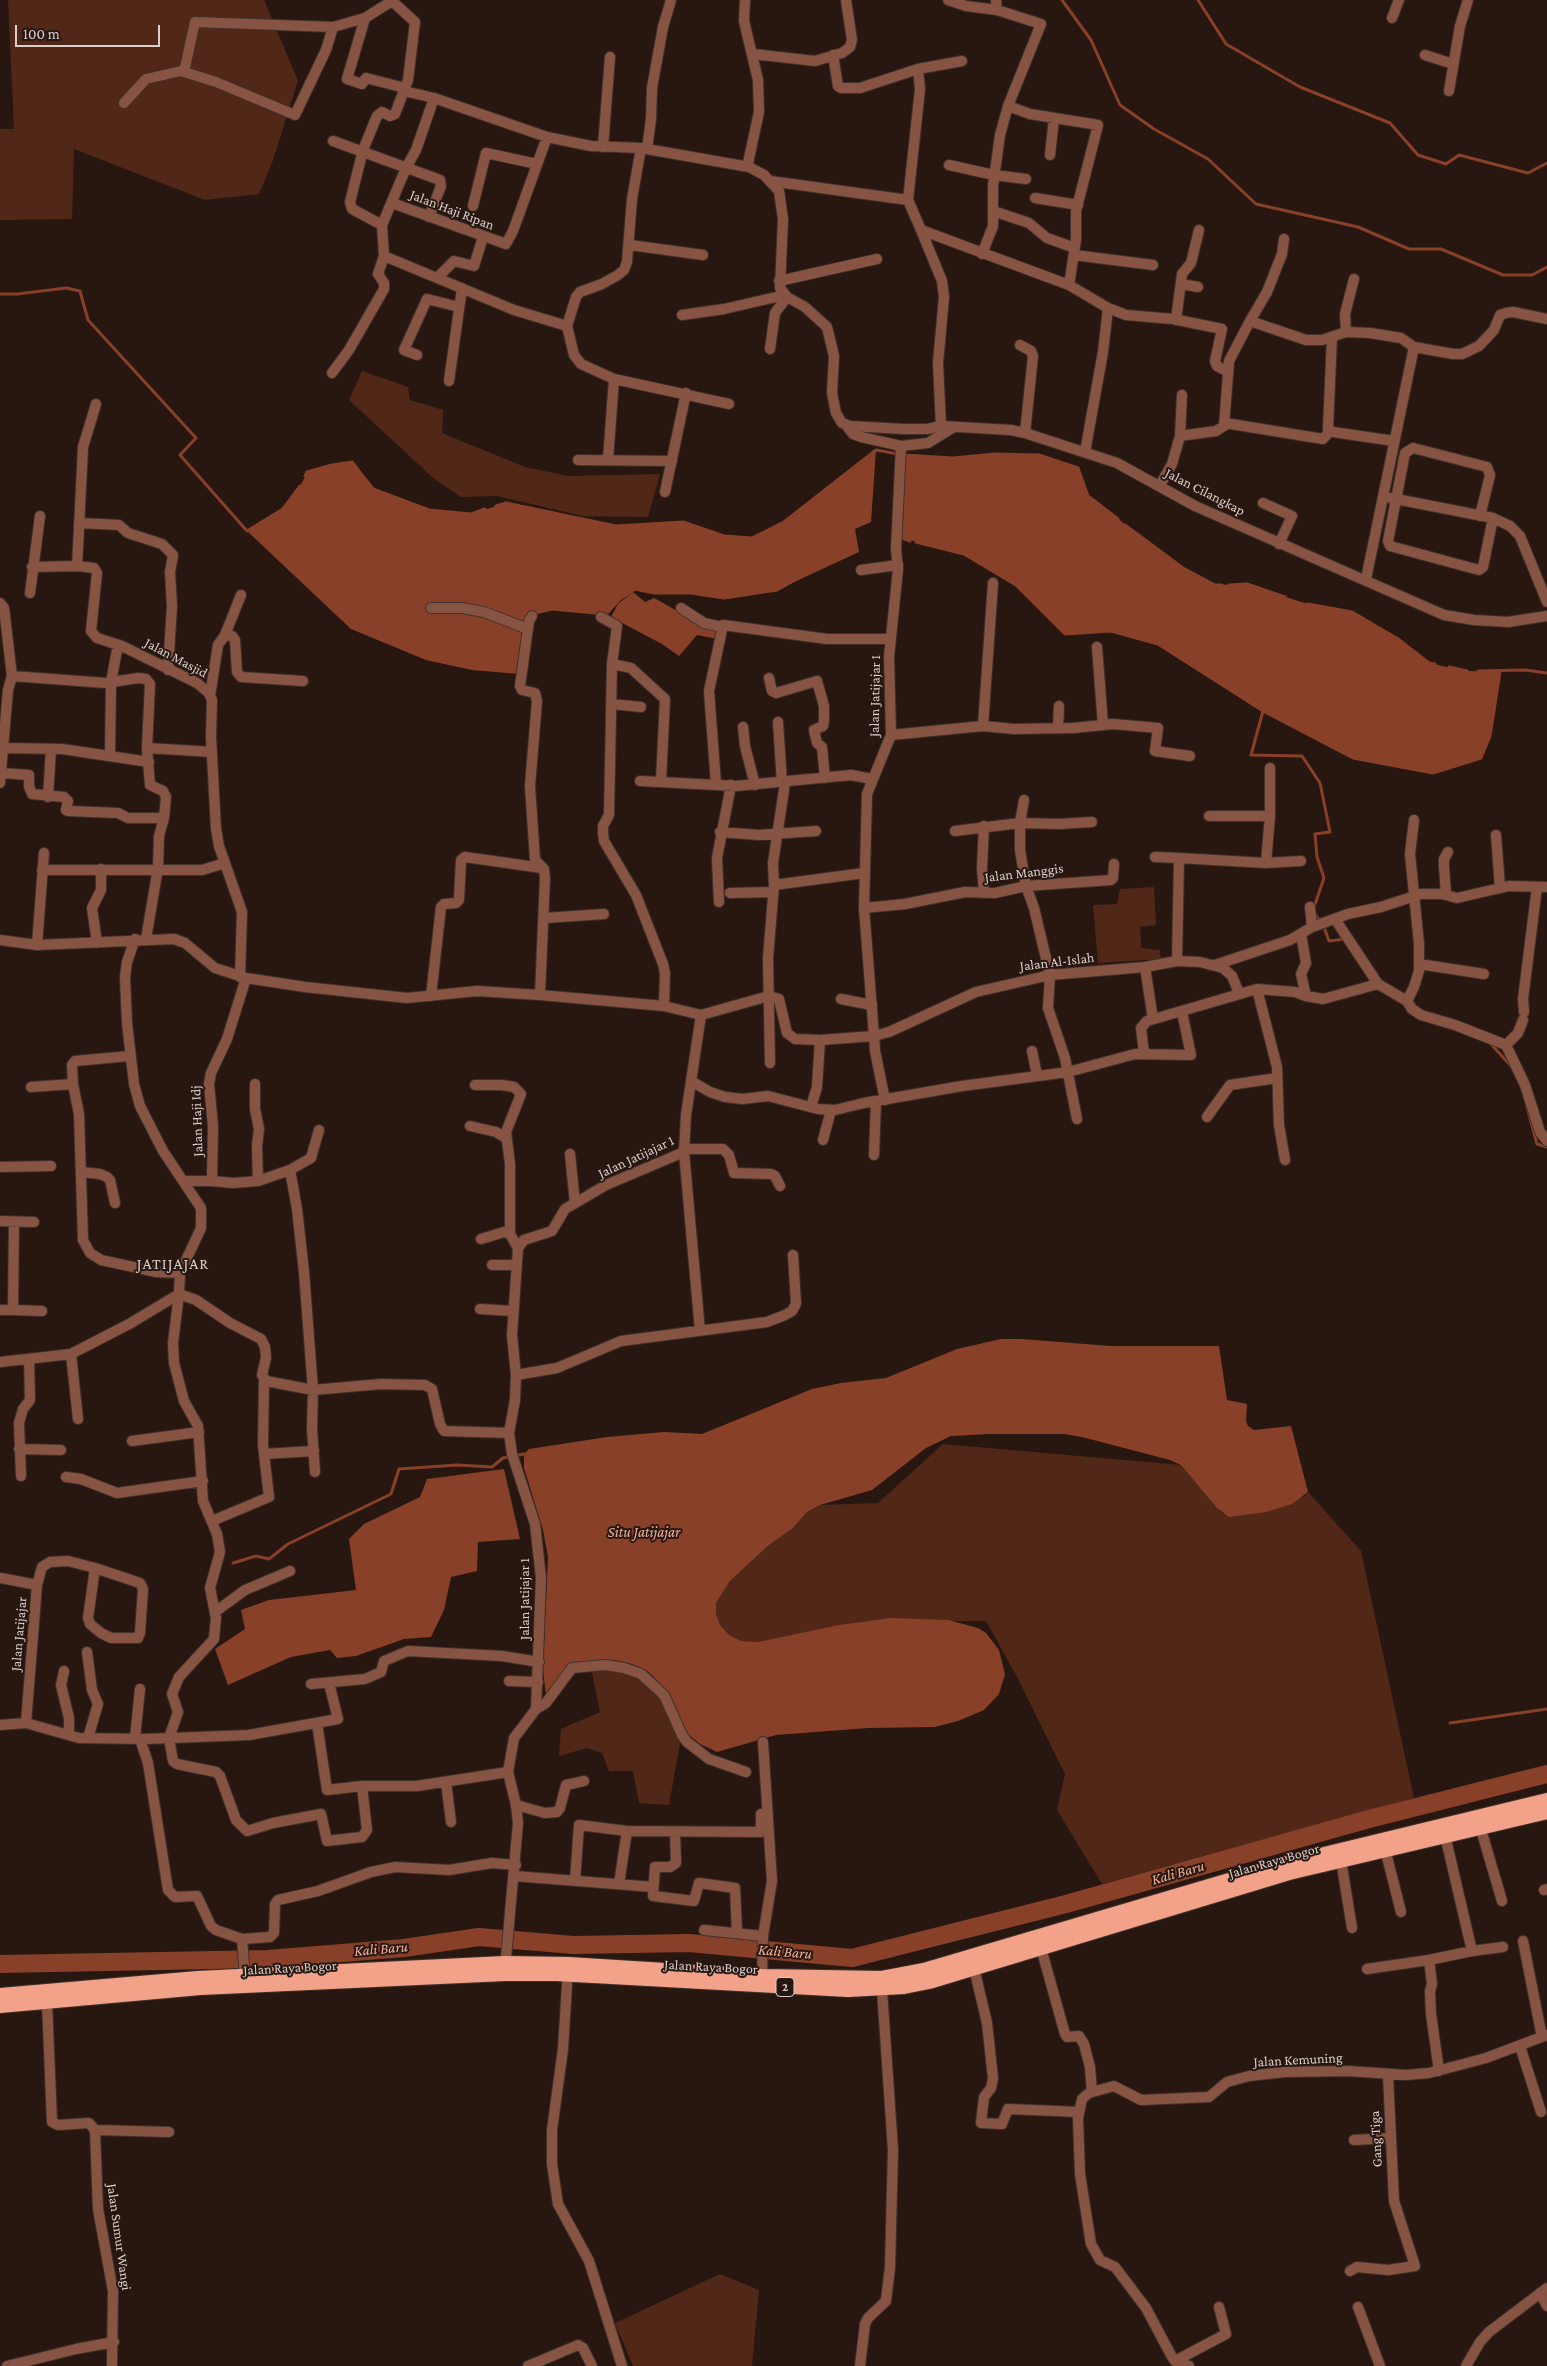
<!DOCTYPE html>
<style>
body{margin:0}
#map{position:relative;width:1547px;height:2366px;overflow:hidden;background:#281711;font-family:"Crimson Pro",serif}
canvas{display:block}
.scale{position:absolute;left:15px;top:25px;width:145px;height:22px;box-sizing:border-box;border:2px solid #dbcfcb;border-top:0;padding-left:6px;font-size:15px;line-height:18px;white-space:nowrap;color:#dbcfcb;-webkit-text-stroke:4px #281711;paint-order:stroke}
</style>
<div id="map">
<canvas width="1547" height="2366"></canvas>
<div class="scale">100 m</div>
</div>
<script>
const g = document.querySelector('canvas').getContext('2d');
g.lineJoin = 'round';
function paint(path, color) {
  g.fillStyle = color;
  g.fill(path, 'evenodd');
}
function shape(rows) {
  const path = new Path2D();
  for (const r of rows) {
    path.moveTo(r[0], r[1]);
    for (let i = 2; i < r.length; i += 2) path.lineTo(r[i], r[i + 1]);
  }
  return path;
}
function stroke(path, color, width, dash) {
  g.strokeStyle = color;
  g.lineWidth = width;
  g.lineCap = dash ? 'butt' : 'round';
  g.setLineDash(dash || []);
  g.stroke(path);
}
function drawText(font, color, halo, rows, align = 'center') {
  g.font = font + ' "Crimson Pro",serif';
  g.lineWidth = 4;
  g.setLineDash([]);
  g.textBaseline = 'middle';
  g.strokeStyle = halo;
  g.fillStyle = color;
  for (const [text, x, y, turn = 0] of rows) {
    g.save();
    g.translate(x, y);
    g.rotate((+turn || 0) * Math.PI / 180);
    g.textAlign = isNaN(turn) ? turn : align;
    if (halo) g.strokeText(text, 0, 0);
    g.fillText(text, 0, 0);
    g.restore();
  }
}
const green = shape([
 [8,0,264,0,298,81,272,163,259,194,205,200,74,149,72,219,0,220,0,129,14,129],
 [362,371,408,387,410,400,443,410,442,433,525,467,568,476,660,474,648,517,583,516,497,496,461,497,433,478,349,400],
 [1154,887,1156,925,1140,927,1141,948,1160,950,1161,959,1098,963,1093,905,1117,904,1120,889],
 [943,1444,1181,1465,1223,1514,1305,1496,1308,1492,1361,1551,1414,1798,1102,1884,1057,1810,1065,1774,1016,1675,986,1621,865,1621,758,1642,741,1641,729,1635,720,1626,716,1614,716,1603,730,1581,769,1545,793,1528,807,1512,820,1505,878,1503],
 [614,1660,632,1664,648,1671,666,1691,683,1726,669,1805,639,1803,633,1771,609,1771,602,1753,587,1748,559,1756,561,1729,600,1712,590,1663],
 [720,2274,759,2290,752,2366,633,2366,615,2323]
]);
const water = shape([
 [876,450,871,522,855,529,859,552,777,590,724,598,691,593,654,593,635,589,620,599,606,614,552,609,529,614,519,674,472,670,426,660,351,629,247,531,283,509,300,487,307,472,332,465,352,462,373,489,429,510,471,514,506,503,616,526,683,522,724,536,752,538,784,522],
 [995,454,1039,455,1078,468,1088,496,1183,568,1215,585,1247,584,1301,602,1352,612,1398,639,1429,663,1465,671,1500,672,1490,736,1481,758,1433,773,1353,758,1263,711,1158,644,1111,631,1065,634,1016,585,964,554,902,538,900,524,906,455,953,458],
 [633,592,645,602,654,598,699,623,720,628,718,639,697,635,679,656,662,644,611,617,618,604],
 [1001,1339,1022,1339,1110,1346,1219,1346,1227,1400,1247,1404,1246,1421,1248,1426,1254,1430,1291,1426,1308,1492,1292,1504,1266,1512,1229,1517,1217,1508,1181,1465,1170,1460,1082,1437,1064,1434,990,1434,951,1436,926,1448,872,1490,820,1505,807,1512,793,1528,769,1545,730,1581,716,1603,716,1614,720,1625,729,1635,741,1641,758,1642,839,1625,890,1618,948,1620,978,1628,986,1633,999,1650,1005,1674,999,1694,984,1710,958,1721,935,1727,868,1728,776,1735,717,1752,700,1744,689,1735,659,1683,648,1671,632,1664,614,1660,580,1665,546,1696,543,1670,548,1557,543,1530,524,1468,524,1454,529,1449,607,1437,664,1432,702,1434,812,1389,841,1383,886,1378,957,1349],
 [504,1469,520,1539,478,1542,477,1571,451,1577,444,1610,431,1637,404,1639,356,1656,337,1658,330,1650,291,1657,228,1685,215,1649,245,1629,241,1610,269,1600,356,1590,349,1539,364,1524,420,1497,427,1479]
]);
const stream = shape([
 [1062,0,1091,40,1120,105,1154,129,1208,159,1256,204,1358,227,1409,249,1441,249,1503,275,1532,275,1547,267],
 [1198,0,1226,44,1300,87,1390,123,1418,155,1446,164,1459,155,1528,173,1547,163],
 [0,294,17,294,66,288,80,291,88,320,196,438,180,455,247,531,283,509,300,486],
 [904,455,953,458,995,454,1039,455,1078,468,1088,496,1118,519],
 [305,476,307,472,332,465,352,462,373,489,429,510,471,514,485,509],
 [496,506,506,503,616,526,683,522,724,536,752,538,784,522,876,450,898,454],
 [1125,525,1183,568,1215,585,1222,585],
 [901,533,902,538,910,541],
 [916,542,964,554,1016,585,1065,634,1111,631,1158,644,1263,711,1353,758,1433,773,1481,758,1490,736,1500,672],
 [1229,585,1247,584,1285,597],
 [1308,604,1352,612,1398,639,1429,663,1435,664],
 [531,614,552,609,606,614,620,599,635,589,654,593,691,593,724,598,777,590,809,572],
 [1449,667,1467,671],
 [1478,671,1525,670,1547,673],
 [1263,711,1251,755,1302,756,1320,783,1330,832,1315,834,1317,857,1324,878,1313,910,1318,919],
 [1324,927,1329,941,1345,939],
 [1490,1043,1511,1066],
 [1525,1099,1537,1144,1547,1147],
 [233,1563,256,1556,269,1559,288,1544,391,1494,399,1469,457,1465,492,1467,503,1458,524,1454],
 [1450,1723,1547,1709]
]);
const river = shape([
 [0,1964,268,1959,404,1948,479,1937,573,1945,689,1943,852,1958,1066,1904,1369,1819,1547,1774]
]);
const minor = shape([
 [948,0,966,6,997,10,1041,24,1008,106,1000,135,993,186,993,226,982,254],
 [996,0,997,10],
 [365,18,347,79,362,84,366,78,405,88],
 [1392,18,1399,0],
 [753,54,815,61,842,53,850,47,852,40,846,0],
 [833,55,838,86,841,88,860,88,918,69,962,61],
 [1425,55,1453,64],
 [918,69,920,89,908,200,921,230],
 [184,72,195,22,333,27,365,18,392,1],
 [404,91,434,98,547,137,591,146,641,148,749,167],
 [1449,91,1460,26,1468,0],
 [434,98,416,150,406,168,382,225,384,256,514,310,567,326],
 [124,103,146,79,181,71,216,82,295,115,326,50,333,27],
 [1008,106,1030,114,1098,125,1076,211,1076,240,1069,285],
 [333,141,440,180,441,186,429,217],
 [603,147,610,57],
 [641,148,632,199,627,262,624,270,618,275,602,284,580,292,576,297,567,326,574,355,581,364,614,379,729,404],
 [647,149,651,119,652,88,663,27,671,0],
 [1050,155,1054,118],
 [949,165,994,175,1026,179],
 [770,181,908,200],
 [1035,198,1078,205],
 [392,203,506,244,513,231,547,137],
 [473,206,486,153,537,164],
 [993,211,1029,223,1047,238,1075,248],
 [382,225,352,209,350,202,363,150,377,116,382,112,390,116,395,114,408,80,415,22,391,0],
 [630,245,703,255],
 [1074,255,1153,265],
 [437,278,454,261,474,266,483,237],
 [779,281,877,259],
 [1181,284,1198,287],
 [682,315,724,309,785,295],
 [1176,320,1182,274,1191,263,1199,230],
 [1250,321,1267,292,1282,254,1284,239],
 [1346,332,1345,314,1354,279],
 [1332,337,1328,429,1333,432,1394,441],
 [1020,345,1031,351,1033,356,1025,433],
 [770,349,775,313,787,297],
 [417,355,404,350,427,299,459,307],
 [332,373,349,350,384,289,384,283,378,274,384,256],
 [449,381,462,288],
 [96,404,83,447,78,548,77,566,94,568,97,573,91,631,97,638,122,646,197,683,209,693,212,700,211,737,216,829,219,846,242,912,240,977],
 [1225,423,1323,439,1330,431],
 [846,425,853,434,861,437,901,446,928,443,954,427],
 [941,426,938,363,944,297,942,281,921,230,1069,285,1108,308,1126,315,1173,319,1222,329,1215,361,1217,366,1227,371],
 [1180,436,1182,395],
 [1085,452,1103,352,1108,308],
 [578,460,672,461],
 [608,460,614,379],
 [1160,485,1172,464,1180,436,1216,431,1224,426,1229,361,1250,321,1306,340,1322,340,1346,332,1370,333,1401,338,1414,347,1453,354,1462,354,1479,346,1494,330,1500,315,1506,313,1513,312,1547,319],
 [665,492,686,393],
 [1391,498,1493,518,1510,526,1520,536,1547,602],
 [1263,503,1292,516,1279,544],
 [1480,516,1490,475,1487,467,1413,448,1405,453,1388,541,1390,546,1479,570,1483,567,1493,518],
 [79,523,119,525,128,533,162,544,173,555,170,572,172,606,168,670],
 [32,567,77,566],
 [861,570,898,565],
 [1366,579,1414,347],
 [30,593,40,516],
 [0,603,4,608,12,676,8,690,0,783],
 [431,608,462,608,484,612,528,629],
 [681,608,704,623,722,627],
 [532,616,529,621,520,686,522,690,535,693,537,701,530,786,535,860,544,869,545,878,540,995],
 [601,617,617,626,612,664,609,815,603,826,603,833,604,841,636,895,663,964,665,973,664,1006],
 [225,635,241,595],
 [1097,647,1103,725],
 [612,664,631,668,665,699,661,781],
 [12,676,106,683,138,678,146,679,150,684,147,748,150,785,163,791,166,797,164,818,159,836,158,868,146,939],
 [769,678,772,691,776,693,817,681,824,706,824,721,823,726,814,730,817,743,822,747,825,778],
 [210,696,218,645,225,635,232,636,235,640,237,672,241,677,303,681],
 [612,704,641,707],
 [778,722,782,783],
 [983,726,993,583],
 [743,727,745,746,755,785],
 [1058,728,1059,706],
 [891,735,983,726,1014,729,1073,728,1113,724,1158,728,1155,751,1190,756],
 [4,748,62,749,149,762],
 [147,748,212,752],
 [110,756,111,682,118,645],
 [2,773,29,775,29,786,32,794,64,797,68,801,66,810,68,811,118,813,128,818,164,818],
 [640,781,736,786,851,775,872,779],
 [716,784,709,691,723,625,827,639,890,639],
 [48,797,51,749],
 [1024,800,1020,823,1020,850,1026,886,1034,908,1050,975,1048,1008,1065,1058,1077,1119],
 [1209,816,1270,816],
 [984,826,982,868,984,893],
 [955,831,1020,823,1059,824,1092,822],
 [720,832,759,835,816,831],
 [1496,835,1500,887],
 [1155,857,1179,858],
 [1266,863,1301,861],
 [42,870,202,870,225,863],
 [774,885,864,873],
 [730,893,773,892],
 [1446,894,1444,867,1444,859,1448,852],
 [719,902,717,858,731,785],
 [1310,907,1312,927],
 [864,908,905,904,965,892,995,893,1026,886,1111,880,1113,878,1114,864],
 [545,918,604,914],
 [1335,919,1378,984,1407,1001,1412,1009,1421,1015,1455,1025,1506,1045,1525,1085,1540,1132,1547,1141],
 [1301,934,1306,963,1301,974,1306,996,1323,999,1378,984],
 [0,940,37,945,174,939,185,943,215,968,246,978,305,987,407,998,477,991,540,995,664,1006,701,1015],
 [97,943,92,908,101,890,101,869],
 [37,945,44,853],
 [1177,961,1179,858,1266,863,1270,816,1270,768],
 [1419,964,1484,974],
 [1215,965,1290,940,1312,927,1348,914,1381,907,1421,894,1442,894,1457,898,1509,886,1547,887],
 [1145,967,1153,1019],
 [1257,989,1277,1067,1279,1125,1285,1160],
 [431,996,441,907,444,904,456,903,459,900,461,860,465,857,542,868],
 [841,999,872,1005],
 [1407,1001,1414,987,1419,971,1419,944,1410,854,1414,820],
 [1524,1012,1523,999,1537,887],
 [1506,1045,1518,1033,1523,1020],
 [1032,1051,1037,1075],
 [1144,1053,1141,1028,1147,1021,1257,989,1295,992,1306,996],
 [130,1056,75,1061,72,1065,73,1084,79,1114,83,1240,90,1253,101,1260,156,1272,180,1273],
 [770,1063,768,958,774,885,773,863,785,783],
 [691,1081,710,1092,725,1097,742,1099,768,1096,818,1109,835,1110,864,1103,962,1086,1068,1072,1135,1054,1191,1055,1182,1012],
 [255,1084,255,1109,259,1129,257,1146,258,1181],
 [475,1085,502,1085,514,1087,521,1094,506,1132,510,1164,510,1234],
 [31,1087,73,1084],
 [885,1100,875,1051,874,1036,889,1032,976,992,1050,975,1145,967,1177,961,1200,962,1223,968,1232,976,1239,993],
 [811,1107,817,1087,820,1040],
 [1207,1117,1230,1085,1277,1078],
 [470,1126,496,1132,506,1138],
 [823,1140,831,1110],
 [684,1149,723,1149,729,1155,734,1173,771,1174,775,1176,780,1186],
 [684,1152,700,1331],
 [570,1154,575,1203],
 [874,1155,876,1102],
 [0,1167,51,1166],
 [290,1170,297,1209,304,1272,313,1390,312,1429,315,1472],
 [81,1172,100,1174,107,1177,110,1180,115,1203],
 [183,1181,212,1181,213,1126,209,1084,211,1073,227,1039,246,978],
 [212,1181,233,1183,258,1181,290,1170,311,1158,319,1130],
 [0,1221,34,1222],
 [481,1239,504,1232,510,1234,518,1248],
 [492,1265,516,1265],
 [480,1309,513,1311],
 [0,1310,13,1310,14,1222],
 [13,1310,42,1311],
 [71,1354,78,1419],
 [0,1362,71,1354,131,1323,179,1294,180,1273,201,1228,201,1208,163,1151,140,1106,134,1084,127,1023,125,977,127,962,135,939],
 [516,1375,557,1368,621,1341,767,1322,785,1315,792,1311,796,1304,793,1255],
 [132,1441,199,1432],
 [19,1449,61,1450],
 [264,1454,314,1451],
 [21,1476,19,1423,23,1409,30,1400,29,1359],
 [66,1477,81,1479,117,1493,203,1481],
 [212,1521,269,1497,263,1445,264,1379],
 [95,1568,140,1583,143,1589,140,1633,138,1638,111,1638,101,1633,90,1624,88,1618,95,1568],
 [0,1578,37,1585],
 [215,1612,245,1590,290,1571],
 [87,1652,92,1690,98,1704,88,1738],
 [64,1671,61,1685,69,1718,69,1735],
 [509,1681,538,1682],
 [311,1684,365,1679,381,1672,384,1661,408,1651,502,1656,539,1662],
 [536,1709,546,1703,572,1668,605,1665,624,1668,641,1674,664,1695,682,1735,687,1742,709,1759,746,1772],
 [26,1723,37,1585,42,1567,50,1562,68,1561,95,1568],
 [317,1723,327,1790,362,1786,417,1786,508,1772],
 [0,1725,26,1723,79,1738,145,1739,249,1735,338,1719,329,1683],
 [135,1738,140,1689],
 [140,1739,148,1763,168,1890,175,1897,197,1896,211,1926,216,1930,242,1939,270,1937,274,1933,275,1904,278,1900,318,1891,371,1872,395,1867,449,1870,492,1863,516,1865],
 [446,1782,451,1822],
 [362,1786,367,1830,362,1837,327,1841,321,1814,273,1823,247,1831,236,1820,220,1776,216,1772,177,1764,173,1761,169,1738,178,1712,172,1694,179,1677,214,1639,216,1618,210,1588,220,1552,217,1534,203,1501,198,1426,184,1401,174,1363,173,1343,179,1294,196,1300,230,1323,261,1339,265,1347,266,1358,262,1375,266,1381,313,1390,381,1384,425,1385,432,1389,440,1424,444,1431,509,1433],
 [516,1805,545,1813,557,1812,560,1808,566,1785,584,1781],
 [1480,1826,1502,1901],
 [675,1832,676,1863,670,1867,655,1867,653,1896,694,1901,699,1883,735,1888,737,1932],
 [1385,1849,1401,1912],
 [1341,1860,1352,1928],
 [514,1876,653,1887],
 [575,1881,579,1825,627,1831],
 [619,1884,627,1831,761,1832,761,1814],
 [1544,1890,1547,1889],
 [704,1930,763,1936],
 [242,1939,245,1977],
 [1523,1941,1542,2037],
 [1041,1948,1065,2034,1067,2037,1079,2036,1084,2044,1090,2067,1092,2092],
 [1472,1951,1503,1947],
 [1429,1960,1472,1951,1444,1831],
 [974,1968,987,2023,993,2078,991,2088,984,2097,981,2123,1002,2124,1008,2109,1079,2112],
 [568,1969,563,2049,552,2130,552,2164,558,2204,589,2261,622,2366],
 [1367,1969,1429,1960,1432,1984,1430,1991,1431,2014,1439,2071],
 [762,1976,763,1936,772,1881,763,1742],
 [47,2002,52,2122,58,2125,89,2123,95,2130,98,2209,113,2291,112,2366],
 [1520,2046,1541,2112],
 [95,2130,169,2132],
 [1354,2140,1390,2138],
 [1350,2271,1357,2267,1388,2270,1415,2266,1394,2201,1388,2075],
 [1540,2293,1547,2306],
 [1358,2307,1380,2366],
 [1175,2361,1226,2334,1219,2307],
 [7,2366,76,2349,114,2342],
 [528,2366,578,2345,583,2348,592,2366],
 [860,2366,865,2324,868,2318,886,2301,890,2267,893,2150,882,1990],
 [1189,2366,1175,2361,1172,2357,1146,2308,1115,2267,1100,2260,1091,2244,1080,2174,1078,2118,1082,2099,1089,2093,1114,2086,1141,2100,1209,2097,1227,2082,1249,2076,1285,2072,1348,2071,1406,2075,1429,2073,1486,2058,1547,2035],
 [1466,2366,1480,2342,1489,2332,1547,2288]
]);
const tertiary = shape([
 [745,0,744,21,758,80,759,112,748,163,749,167,764,175,779,191,783,219,780,288,787,297,805,307,827,327,834,356,832,393,836,413,842,423,850,426,903,429,927,429,941,426,1011,430,1025,433,1117,463,1195,506,1444,615,1474,620,1508,622,1547,616],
 [505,1969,518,1823,516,1805,508,1772,514,1738,536,1709,541,1578,535,1524,512,1454,509,1433,515,1400,516,1375,512,1335,518,1248,524,1240,552,1231,565,1209,606,1185,684,1152,686,1115,701,1015,769,996,779,999,787,1033,795,1039,820,1040,874,1036,864,908,867,794,891,735,889,657,898,569,896,549,901,446]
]);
const trunk = shape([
 [0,1995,198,1978,505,1963,568,1964,762,1976,882,1978,924,1970,1287,1863,1547,1800],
 [0,2006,200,1988,505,1974,557,1974,848,1990,904,1987,929,1982,1289,1873,1547,1812]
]);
const shields = [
 [785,1987,18]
];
const shieldNames = [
 ["2",785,1987]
];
const streetNames = [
 ["Jalan Haji Ripan",452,210,21],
 ["Jalan Cilangkap",1205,492,27],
 ["Jalan Masjid",176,658,28],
 ["Jalan Jatijajar 1",875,696,-89],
 ["Jalan Manggis",1024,873,-7],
 ["Jalan Al-Islah",1057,962,-7],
 ["Jalan Haji Idj",197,1121,-92],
 ["Jalan Jatijajar 1",636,1157,-25],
 ["Jalan Jatijajar 1",525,1599,-90],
 ["Jalan Jatijajar",19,1634,-85],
 ["Jalan Raya Bogor",1274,1861,-16],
 ["Jalan Raya Bogor",711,1967,3],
 ["Jalan Raya Bogor",290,1968,-3],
 ["Jalan Kemuning",1298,2060,-3],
 ["Gang Tiga",1376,2139,-93],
 ["Jalan Sumur Wangi",119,2237,82]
];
const waterNames = [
 ["Situ Jatijajar",644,1532],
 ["Kali Baru",1178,1873,-16],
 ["Kali Baru",381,1949,-5],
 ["Kali Baru",785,1952,5]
];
const quarterNames = [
 ["JATIJAJAR",173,1264]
];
paint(green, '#512718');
paint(water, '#884028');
stroke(stream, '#884028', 3);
stroke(river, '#884028', 18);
stroke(minor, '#41312b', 12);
stroke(tertiary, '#41312b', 12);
stroke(trunk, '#41312b', 16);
stroke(minor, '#875443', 10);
stroke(tertiary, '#875443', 10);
stroke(trunk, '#f2a288', 14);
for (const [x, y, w] of shields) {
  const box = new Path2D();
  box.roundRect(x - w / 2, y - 9.5, w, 19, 4);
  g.fillStyle = '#281711';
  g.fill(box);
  stroke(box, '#dbcfcb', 1);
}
drawText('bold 12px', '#dbcfcb', null, shieldNames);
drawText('14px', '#dbcfcb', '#281711', streetNames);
drawText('italic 15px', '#f2b29c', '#281711', waterNames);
g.letterSpacing = '1px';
drawText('16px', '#dbcfcb', '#281711', quarterNames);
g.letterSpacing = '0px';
</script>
